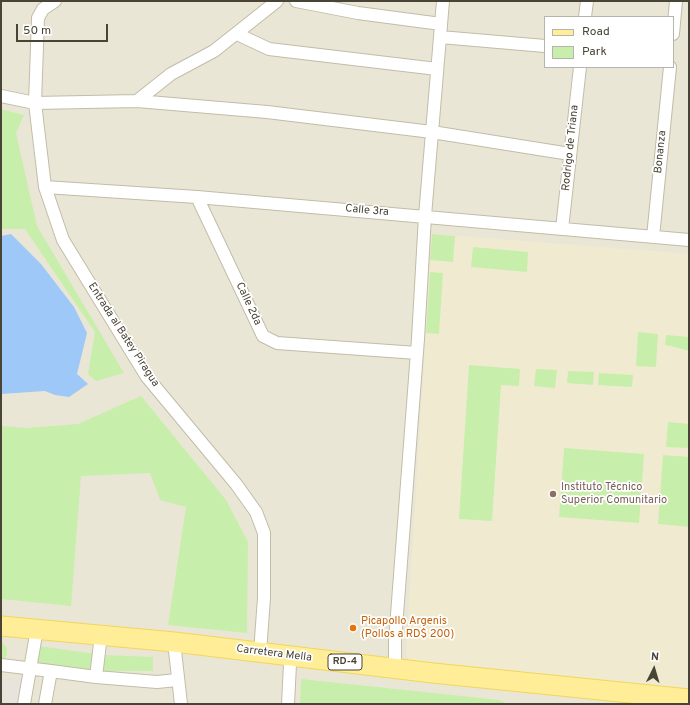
<!DOCTYPE html>
<meta charset="utf-8">
<style>
body{margin:0}
#map{position:relative;width:690px;height:705px;overflow:hidden;background:#f5f3e7;font-family:Overpass,sans-serif}
canvas{display:block}
.frame{position:absolute;inset:0;border:2px solid #494435;pointer-events:none}
.legend{position:absolute;left:544px;top:16px;width:130px;height:52px;box-sizing:border-box;background:#fff;border:1px solid #b6b4ae;margin:0;padding:5px 7px;list-style:none;font-size:12px;color:#494435}
.legend li{display:flex;align-items:center;gap:8px;height:20px}
.legend b{width:20px;border:1px solid #b6b4ae}
.north{position:absolute;left:634px;top:649px;width:40px;height:40px;-webkit-text-stroke:3px #fff;paint-order:stroke;rotate:5deg;font-size:11px;font-weight:700;line-height:16px;text-align:center;color:#494435}
.north::after{content:'';display:block;margin:auto;width:14px;height:18px;background:#494435;clip-path:polygon(50% 0,100% 100%,50% 72%,0 100%)}
.scale{position:absolute;left:16px;top:24px;width:92px;height:18px;box-sizing:border-box;border:2px solid #494435;border-top:0;padding-left:5px;font-size:12px;line-height:14px;white-space:nowrap;color:#494435;-webkit-text-stroke:3px #fff;paint-order:stroke}
</style>
<div id="map">
<canvas width="690" height="705"></canvas>
<div class="frame"></div>
<ul class="legend">
<li><b style="height:5px;background:#ffee97"></b>Road</li>
<li><b style="height:11px;background:#c8eeac"></b>Park</li>
</ul>
<div class="north">N</div>
<div class="scale">50 m</div>
</div>
<script>
const g = document.querySelector('canvas').getContext('2d');
g.lineJoin = 'round';
function paint(path, color) {
  g.fillStyle = color;
  g.fill(path, 'evenodd');
}
function shape(rows) {
  const path = new Path2D();
  for (const r of rows) {
    path.moveTo(r[0], r[1]);
    for (let i = 2; i < r.length; i += 2) path.lineTo(r[i], r[i + 1]);
  }
  return path;
}
function stroke(path, color, width, dash) {
  g.strokeStyle = color;
  g.lineWidth = width;
  g.lineCap = dash ? 'butt' : 'round';
  g.setLineDash(dash || []);
  g.stroke(path);
}
function drawText(font, color, halo, rows, align = 'center') {
  g.font = font + ' Overpass,sans-serif';
  g.lineWidth = 3.5;
  g.setLineDash([]);
  g.textBaseline = 'middle';
  g.strokeStyle = halo;
  g.fillStyle = color;
  for (const [text, x, y, turn = 0] of rows) {
    g.save();
    g.translate(x, y);
    g.rotate((+turn || 0) * Math.PI / 180);
    g.textAlign = isNaN(turn) ? turn : align;
    if (halo) g.strokeText(text, 0, 0);
    g.fillText(text, 0, 0);
    g.restore();
  }
}
const residential = shape([
 [1,1,689,1,689,704,1,704],
 [545,17,673,17,673,67,545,67]
]);
const industrial = shape([
 [1,677,22,679,17,704,1,704]
]);
const education = shape([
 [432,234,689,254,689,693,413,663,409,660,406,655]
]);
const green = shape([
 [1,109,24,115,16,133,37,226,124,373,96,381,88,374,95,332,25,229,1,229],
 [432,234,455,236,453,262,430,260],
 [473,247,528,252,527,272,471,267],
 [430,272,443,273,439,334,426,333],
 [638,332,658,334,656,367,636,366],
 [666,335,689,337,689,351,675,347,665,345],
 [469,365,520,369,519,386,501,385,492,521,459,519],
 [536,369,557,370,555,388,534,386],
 [568,371,594,372,593,385,567,383],
 [599,373,633,375,632,387,598,385],
 [141,396,226,500,248,542,247,633,168,625,186,507,160,500,150,473,81,476,71,606,1,599,1,426,27,428,78,424],
 [668,422,689,424,688,448,666,447],
 [564,448,644,454,639,523,559,517],
 [663,455,689,457,689,527,658,524],
 [1,643,4,644,7,649,7,655,5,658,1,662],
 [38,646,96,654,94,671,35,663],
 [102,655,153,657,153,671,101,671],
 [301,679,499,700,508,704,300,704]
]);
const water = shape([
 [11,234,41,264,74,307,87,333,77,374,88,384,69,397,55,395,45,391,1,394,1,236]
]);
const minor = shape([
 [55,1,43,9,38,18,35,103,45,187,63,240,147,377,236,484,256,512,264,533,264,598,260,652],
 [296,1,358,13,441,24],
 [585,17,587,1],
 [237,34,269,49,437,69],
 [673,34,676,1],
 [440,37,545,46],
 [1,96,35,103,137,101,267,112,432,132,570,154],
 [137,101,171,74,214,51,277,1],
 [45,187,197,197,689,240],
 [197,197,263,336,277,343,417,353],
 [562,229,580,67],
 [653,237,670,67],
 [174,642,181,704],
 [1,665,51,671,45,704],
 [395,669,395,641,418,339,425,216,443,1],
 [51,671,96,677,157,682,177,680],
 [96,677,101,635],
 [24,704,37,629],
 [288,704,290,664,292,655]
]);
const primary = shape([
 [1,626,174,642,433,673,689,699]
]);
const markers = [
 [553,494,4,"#8d6e63"],
 [353,628,4,"#e8710a"]
];
const shields = [
 [345,662,34]
];
const shieldNames = [
 ["RD-4",345,662]
];
const streetNames = [
 ["Rodrigo de Triana",571,148,-84],
 ["Bonanza",661,152,-84],
 ["Calle 3ra",367,211,5],
 ["Calle 2da",248,304,65],
 ["Entrada al Batey Piragua",123,335,57],
 ["Carretera Mella",274,654,7]
];
const educationNames = [
 ["Instituto Técnico",561,488],
 ["Superior Comunitario",561,501]
];
const foodNames = [
 ["Picapollo Argenis",361,622],
 ["(Pollos a RD$ 200)",361,635]
];
paint(residential, '#eae6d5');
paint(industrial, '#e8e4dc');
paint(education, '#f0ebd0');
paint(green, '#c8eeac');
paint(water, '#9dc8f8');
stroke(minor, '#c2bca9', 14);
stroke(primary, '#f1d65a', 21);
stroke(minor, '#fff', 12);
stroke(primary, '#ffee97', 19);
for (const [x, y, r, color] of markers) {
  const dot = new Path2D();
  dot.arc(x, y, r, 0, 2 * Math.PI);
  g.fillStyle = color;
  g.fill(dot);
  stroke(dot, '#fff', 1.5);
}
for (const [x, y, w] of shields) {
  const box = new Path2D();
  box.roundRect(x - w / 2, y - 8, w, 16, 3);
  g.fillStyle = '#fff';
  g.fill(box);
  stroke(box, '#494435', 1);
}
drawText('bold 10px', '#494435', null, shieldNames);
drawText('11px', '#494435', '#fff', streetNames);
drawText('11px', '#785e54', '#fff', educationNames, 'left');
drawText('11px', '#c56008', '#fff', foodNames, 'left');
</script>
